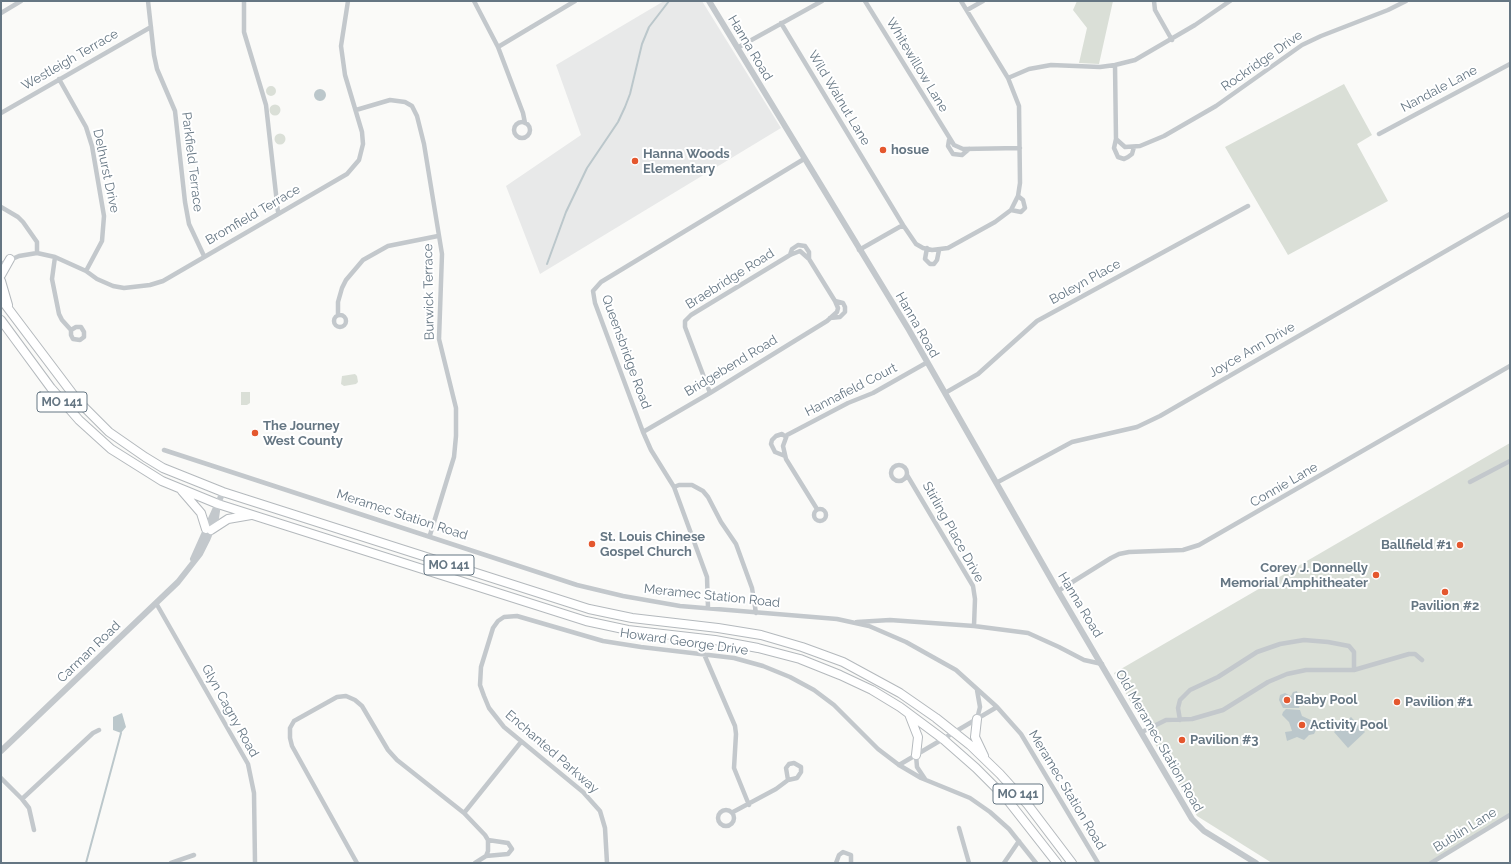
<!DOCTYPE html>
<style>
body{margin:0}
#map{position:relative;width:1511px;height:864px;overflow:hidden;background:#fafaf8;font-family:Raleway,sans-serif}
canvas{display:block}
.frame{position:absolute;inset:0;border:2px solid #657683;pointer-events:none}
</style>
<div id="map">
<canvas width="1511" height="864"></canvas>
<div class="frame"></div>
</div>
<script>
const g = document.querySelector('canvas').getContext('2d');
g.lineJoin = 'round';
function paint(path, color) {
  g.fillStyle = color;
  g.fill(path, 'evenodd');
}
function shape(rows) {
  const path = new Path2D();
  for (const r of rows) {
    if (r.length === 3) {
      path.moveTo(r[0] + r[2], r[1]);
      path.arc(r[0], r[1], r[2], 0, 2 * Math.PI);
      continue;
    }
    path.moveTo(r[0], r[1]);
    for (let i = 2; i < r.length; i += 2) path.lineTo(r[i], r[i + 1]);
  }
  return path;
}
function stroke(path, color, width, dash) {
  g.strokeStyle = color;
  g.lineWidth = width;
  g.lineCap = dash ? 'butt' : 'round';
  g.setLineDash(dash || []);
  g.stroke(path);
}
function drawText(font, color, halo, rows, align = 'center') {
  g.font = font + ' Raleway,sans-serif';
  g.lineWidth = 4;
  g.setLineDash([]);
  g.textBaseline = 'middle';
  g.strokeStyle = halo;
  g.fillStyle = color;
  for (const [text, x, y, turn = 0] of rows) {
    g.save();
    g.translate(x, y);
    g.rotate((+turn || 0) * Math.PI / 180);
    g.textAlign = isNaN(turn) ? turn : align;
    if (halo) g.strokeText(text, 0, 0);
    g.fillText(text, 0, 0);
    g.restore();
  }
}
const built = shape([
 [664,1,702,1,781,128,540,274,506,186,581,135,556,65]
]);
const green = shape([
 [1077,1,1113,1,1099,64,1079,63,1087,28,1073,10],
 [1344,84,1372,135,1357,144,1388,201,1288,255,1225,147],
 [271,91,5],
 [275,110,5.5],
 [280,139,5.5],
 [355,374,357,376,358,382,356,384,344,386,341,384,342,376],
 [241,392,250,392,250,403,247,405,241,405],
 [1510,443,1510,814,1427,863,1272,863,1197,816,1114,673]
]);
const water = shape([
 [320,95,6],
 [1297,691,1298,695,1295,699,1300,704,1299,708,1283,708,1279,700,1280,695,1285,693,1291,696,1293,692],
 [1286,709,1300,710,1302,716,1313,721,1316,730,1314,734,1309,735,1304,740,1297,737,1287,741,1285,732,1292,731,1289,722,1282,715,1283,712],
 [122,713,126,727,121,733,113,730,113,717],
 [1351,717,1365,732,1348,748,1334,732]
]);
const stream = shape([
 [547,264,566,212,587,168,618,122,625,107,630,94,642,44,649,27,669,1],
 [86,863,121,733]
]);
const minor = shape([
 [148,1,154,55,157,69,175,111,185,202,189,224,204,256],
 [244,1,244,32,266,105,278,212],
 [474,1,498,47,523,113,525,123],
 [865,1,954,145,963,149,1020,148],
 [961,1,1008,78],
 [1154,1,1155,10,1172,40],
 [967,10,983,1],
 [1,13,21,1],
 [781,23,903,225],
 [498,47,575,1],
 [737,48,822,1],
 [1115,65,1116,139,1125,147,1140,146,1164,136,1216,106,1302,45,1321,36,1388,10,1406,1],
 [59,79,86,127,92,146,104,216,102,241,86,271],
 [356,110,390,100,405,102,412,106,417,116,424,144,442,254,439,339,456,408,456,436,454,457,430,535],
 [1,113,151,27],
 [522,130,8],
 [1379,134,1510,64],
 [1116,139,1114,148,1118,157,1124,159,1128,157,1132,154,1134,147],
 [949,140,948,146,953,154,962,155,969,149],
 [1,207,18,217,23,222,37,242,37,253],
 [1011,210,1021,212,1025,208,1023,200,1018,196],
 [927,248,925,259,930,264,934,264,937,260,939,250],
 [859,250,903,225,916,244,923,248,932,250,948,248,995,222,1011,210,1018,196,1020,183,1019,106,1008,78,1029,69,1051,65,1100,67,1115,65,1135,60,1195,25,1230,1],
 [790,255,792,249,798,245,805,246,809,252,809,259],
 [55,257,52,279,59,314,62,320,71,330,71,335,73,339,80,340,84,337,84,332,81,327,76,327,71,330],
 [1,264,19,256,37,253,55,257,86,271,97,279,113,286,124,288,150,285,163,281,347,174,359,160,363,144,362,132,345,75,341,46,348,1],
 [340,321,6],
 [338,315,338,302,342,288,346,280,363,260,388,246,438,236],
 [830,318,840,317,845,312,845,307,843,303,835,301],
 [945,393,978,374,1037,321,1248,206],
 [643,432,710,393,827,321,837,312,838,308,835,301,809,259,800,251,790,255,691,315,685,321,685,327,710,393],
 [164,450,577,585,623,596,680,606,837,619,869,626,906,642,956,670,997,707,1021,734,1098,863],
 [785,456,775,452,771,444,772,440,776,436,782,434,786,437],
 [899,473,8],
 [907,475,973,586,975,599,974,626],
 [1470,482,1510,461],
 [996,483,1072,442,1137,427,1160,416,1510,214],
 [674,487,679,485,692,485,703,491,708,497,721,522,736,544,752,588,756,613],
 [820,515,6],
 [817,509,786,459,783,446,787,435,848,403,873,393,926,363],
 [1058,591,1111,558,1119,554,1129,552,1183,550,1199,545,1510,366],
 [156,603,248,764,254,793,255,863],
 [708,608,707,577,674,487,651,450,643,432,595,303,593,291,601,282,804,159],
 [857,622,890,620,974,626,1028,633,1059,647,1084,660,1102,664],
 [704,654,735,726,736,734,734,768,749,805],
 [977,719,980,707,977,690],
 [1180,720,1178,708,1180,700,1190,690,1218,677,1257,652,1280,644,1304,640,1328,642,1349,646,1354,652,1354,670],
 [1142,732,1166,720,1192,719,1223,710,1268,682,1287,674,1306,670,1354,670,1409,654,1415,654,1422,660],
 [916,755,917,767,925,779],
 [794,763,801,767,801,772,797,778,788,780,786,768,789,764,794,763],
 [899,765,997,707],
 [1,778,22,799,29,808,34,830],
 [22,799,93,733,99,730],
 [726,818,8],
 [733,812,776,789,788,780],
 [464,813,521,742],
 [959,828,969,863],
 [486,856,508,854,512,849,508,843,488,840],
 [171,863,194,855],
 [357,863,292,746,290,738,290,728,294,721,337,697,346,696,355,700,362,706,388,750,397,760,464,813,485,835,488,840,488,851,486,856,475,863],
 [607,863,605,828,600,811,583,792,504,727,489,708,484,696,480,685,481,667,493,628,498,621,504,617,517,616,603,641,641,647,734,658,763,666,790,677,814,690,834,705,878,749,899,765,921,778,970,798,990,812,1009,829,1036,863],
 [836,863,839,855,843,852,851,855,851,863],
 [1004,863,1019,841],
 [1431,863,1510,815]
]);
const tertiary = shape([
 [709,1,909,330,1058,591,1192,819,1204,831,1256,863],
 [193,559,223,492],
 [1,751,178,582,200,554,207,540,216,518,218,504]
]);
const trunk = shape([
 [1,275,10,259],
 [1,281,8,305],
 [1,299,78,401,109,432,145,457,163,468,223,492,589,609,632,618,718,628,761,635,802,647,843,662,900,693,936,718,970,745,1000,774,1028,805,1072,863],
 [1,320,51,388,79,420,111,449,162,481,218,504,586,621,628,630,715,640,758,648,800,659,840,675,872,690,900,707,943,739,976,768,1006,798,1057,863],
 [182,491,201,513,206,529],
 [211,530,228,519,251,515],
 [909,714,918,737,916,755],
 [977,719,975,737,984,756]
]);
const markers = [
 [883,150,4,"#e4572e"],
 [635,161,4,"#e4572e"],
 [255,433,4,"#e4572e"],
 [592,544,4,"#e4572e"],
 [1460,545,4,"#e4572e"],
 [1376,575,4,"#e4572e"],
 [1445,592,4,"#e4572e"],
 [1287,700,4,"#e4572e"],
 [1397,702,4,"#e4572e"],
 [1302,725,4,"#e4572e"],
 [1182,740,4,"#e4572e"]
];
const shields = [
 [62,402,50],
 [449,565,50],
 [1018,794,50]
];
const shieldNames = [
 ["MO 141",62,402],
 ["MO 141",449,565],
 ["MO 141",1018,794]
];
const streetNames = [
 ["Hanna Road",750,48,59],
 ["Westleigh Terrace",70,60,-30],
 ["Rockridge Drive",1262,61,-35],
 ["Whitewillow Lane",917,65,59],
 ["Nandale Lane",1439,89,-28],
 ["Wild Walnut Lane",839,98,59],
 ["Parkfield Terrace",192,162,83],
 ["Delhurst Drive",106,171,78],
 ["Bromfield Terrace",253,215,-30],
 ["Braebridge Road",730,279,-32],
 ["Boleyn Place",1085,282,-29],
 ["Burwick Terrace",429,292,-91],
 ["Hanna Road",917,325,60],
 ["Joyce Ann Drive",1252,350,-30],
 ["Queensbridge Road",626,352,70],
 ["Bridgebend Road",731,366,-31],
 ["Hannafield Court",851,390,-27],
 ["Connie Lane",1284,485,-30],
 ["Meramec Station Road",402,515,18],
 ["Stirling Place Drive",953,532,61],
 ["Meramec Station Road",712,596,6],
 ["Hanna Road",1080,605,59],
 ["Howard George Drive",684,642,8],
 ["Carman Road",89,652,-44],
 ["Glyn Cagny Road",230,711,61],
 ["Old Meramec Station Road",1159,741,60],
 ["Enchanted Parkway",552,752,41],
 ["Meramec Station Road",1067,790,59],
 ["Bublin Lane",1465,830,-32]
];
const poiNames = [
 ["hosue",891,150],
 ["Hanna Woods",643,154],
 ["Elementary",643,169],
 ["The Journey",263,426],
 ["West County",263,441],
 ["St. Louis Chinese",600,537],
 ["Gospel Church",600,552],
 ["Ballfield #1",1452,545,"right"],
 ["Corey J. Donnelly",1368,568,"right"],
 ["Memorial Amphitheater",1368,583,"right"],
 ["Pavilion #2",1445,606,"center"],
 ["Baby Pool",1295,700],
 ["Pavilion #1",1405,702],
 ["Activity Pool",1310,725],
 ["Pavilion #3",1190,740]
];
paint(built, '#e8e9e9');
paint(green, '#dadfd7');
paint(water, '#bbc7cb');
stroke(stream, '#bbc7cb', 2);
stroke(trunk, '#b4b9bd', 10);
stroke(minor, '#c3c8cc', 4.5);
stroke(tertiary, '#c3c8cc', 6);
stroke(trunk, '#fff', 8);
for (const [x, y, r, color] of markers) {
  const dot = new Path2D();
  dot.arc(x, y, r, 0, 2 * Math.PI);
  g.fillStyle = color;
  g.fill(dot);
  stroke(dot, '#fff', 1.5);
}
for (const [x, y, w] of shields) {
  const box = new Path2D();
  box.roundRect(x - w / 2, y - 10, w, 20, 3);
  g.fillStyle = '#fff';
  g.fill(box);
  stroke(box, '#657683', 1);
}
drawText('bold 12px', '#657683', null, shieldNames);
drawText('13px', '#657683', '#fff', streetNames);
drawText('bold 13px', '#657683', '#fff', poiNames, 'left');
</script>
